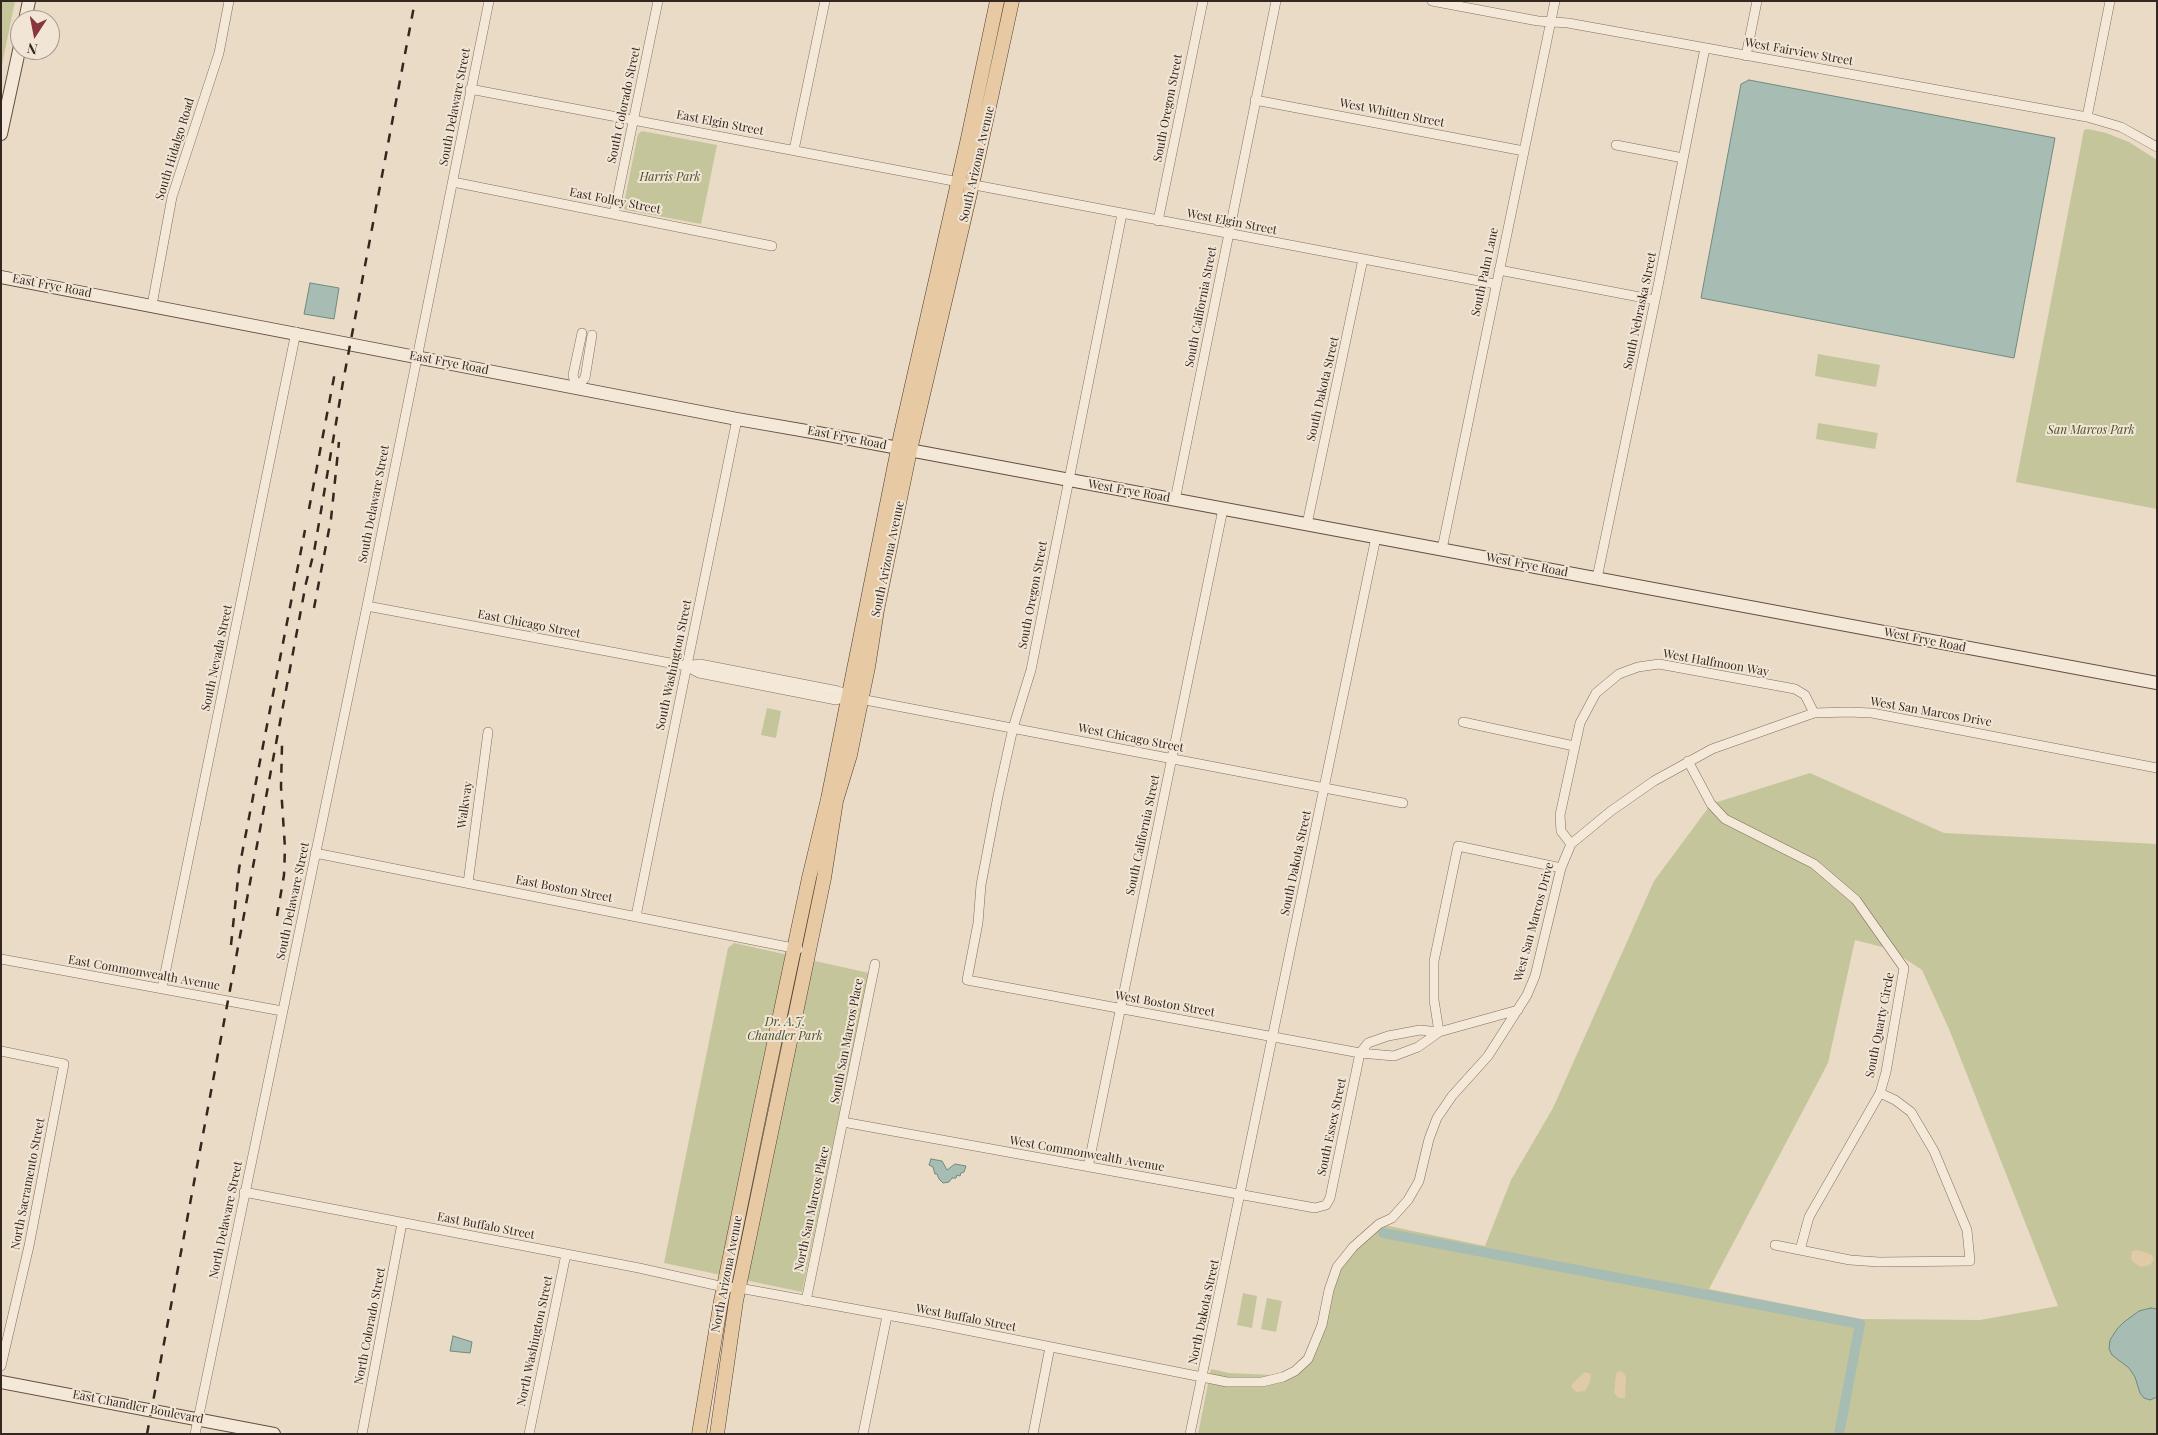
<!DOCTYPE html>
<style>
body{margin:0}
#map{position:relative;width:2158px;height:1435px;overflow:hidden;background:#e9dbc6;font-family:"Playfair Display",serif}
canvas{display:block}
.frame{position:absolute;inset:0;border:2px solid #342720;pointer-events:none}
.north{position:absolute;left:10px;top:10px;width:50px;height:50px;box-sizing:border-box;background:#f1e6d5;border:1px solid #a59a8d;border-radius:50%;rotate:191deg;font-size:14px;font-weight:700;line-height:20px;text-align:center;color:#342720}
.north::after{content:'';display:block;margin:auto;width:18px;height:22px;background:#89353f;clip-path:polygon(50% 0,100% 100%,50% 72%,0 100%)}
</style>
<div id="map">
<canvas width="2158" height="1435"></canvas>
<div class="frame"></div>
<div class="north">N</div>
</div>
<script>
const g = document.querySelector('canvas').getContext('2d');
g.lineJoin = 'round';
function paint(path, color) {
  g.fillStyle = color;
  g.fill(path, 'evenodd');
}
function shape(rows) {
  const path = new Path2D();
  for (const r of rows) {
    path.moveTo(r[0], r[1]);
    for (let i = 2; i < r.length; i += 2) path.lineTo(r[i], r[i + 1]);
  }
  return path;
}
function stroke(path, color, width, dash) {
  g.strokeStyle = color;
  g.lineWidth = width;
  g.lineCap = dash ? 'butt' : 'round';
  g.setLineDash(dash || []);
  g.stroke(path);
}
function drawText(font, color, halo, rows, align = 'center') {
  g.font = font + ' "Playfair Display",serif';
  g.lineWidth = 4;
  g.setLineDash([]);
  g.textBaseline = 'middle';
  g.strokeStyle = halo;
  g.fillStyle = color;
  for (const [text, x, y, turn = 0] of rows) {
    g.save();
    g.translate(x, y);
    g.rotate((+turn || 0) * Math.PI / 180);
    g.textAlign = isNaN(turn) ? turn : align;
    if (halo) g.strokeText(text, 0, 0);
    g.fillText(text, 0, 0);
    g.restore();
  }
}
const green = shape([
 [1,1,15,1,1,70],
 [2088,129,2106,133,2129,142,2157,160,2157,509,2016,482,2084,130],
 [642,131,717,145,701,224,626,210,623,208,638,134],
 [1818,354,1880,365,1876,387,1815,376],
 [1818,423,1878,433,1875,449,1816,439],
 [767,708,781,711,776,738,761,735],
 [1810,773,1944,833,2157,844,2157,1434,1198,1434,1211,1369,1229,1373,1272,1375,1295,1370,1315,1345,1337,1267,1379,1224,1485,1246,1511,1180,1553,1108,1654,881,1711,804],
 [1855,940,1890,949,1922,970,1949,1029,2058,1306,1980,1320,1860,1319,1709,1289,1828,1063],
 [734,943,869,973,802,1292,664,1263,728,948],
 [1243,1293,1257,1296,1252,1328,1237,1325],
 [1267,1298,1282,1301,1276,1332,1261,1329]
]);
const sand = shape([
 [2138,1250,2152,1255,2154,1259,2150,1265,2140,1267,2131,1260,2132,1251],
 [1619,1371,1623,1372,1626,1377,1625,1398,1619,1398,1614,1393,1616,1374],
 [1585,1372,1591,1374,1590,1381,1585,1391,1576,1392,1571,1387,1573,1383]
]);
const water = shape([
 [1749,80,2055,138,2014,358,1701,298,1741,84,1749,80],
 [310,283,339,288,334,319,304,314,310,283],
 [931,1159,942,1161,947,1170,955,1164,966,1166,964,1172,961,1173,960,1176,957,1175,956,1178,952,1178,949,1182,943,1183,939,1179,937,1174,935,1174,933,1167,929,1165,931,1159],
 [2151,1308,2157,1309,2157,1397,2150,1400,2144,1398,2140,1393,2135,1377,2129,1368,2112,1355,2109,1349,2110,1340,2117,1329,2124,1322,2139,1311,2151,1308],
 [453,1336,472,1342,470,1353,450,1351,453,1336]
]);
const canal = shape([
 [1383,1233,1860,1324,1839,1434]
]);
const street = shape([
 [1432,1,1538,21,1568,23,2087,117,2121,127,2157,147],
 [1746,56,1757,1],
 [470,89,1495,284],
 [1255,100,1524,151],
 [2087,117,2110,1],
 [1616,145,1683,158],
 [794,150,825,1],
 [453,182,772,246],
 [614,214,658,1],
 [1122,214,1031,670,1013,728,998,796,981,885,978,923,967,980,1360,1053,1394,1056,1418,1047,1439,1032,1518,1010],
 [1158,221,1203,1],
 [1499,270,1655,300],
 [152,305,172,197,219,53,229,1],
 [582,333,573,375,576,388,585,378,592,335],
 [1175,500,1276,1],
 [1307,524,1363,259],
 [1442,549,1555,1],
 [1597,578,1657,291,1705,48],
 [367,606,686,666,699,673,836,700,849,696],
 [686,666,700,664,838,691,855,698,1403,803],
 [1463,722,1574,746],
 [1688,761,1711,804,1725,819,1814,864,1856,900,1904,968,1886,1072,1880,1093,1809,1217,1800,1250],
 [1571,844,1561,831,1560,815,1580,723,1596,693,1619,674,1638,667,1659,664,1795,689,1805,695,1814,713],
 [315,853,798,949],
 [468,883,488,732],
 [636,916,737,419],
 [1,959,282,1011],
 [162,988,296,332],
 [1439,1032,1434,1000,1434,961,1458,846,1561,868],
 [1,1051,64,1064,29,1246,1,1366],
 [843,1122,1315,1208,1326,1205,1330,1198,1360,1053,1368,1043,1388,1036,1420,1030,1439,1032],
 [1088,1167,1223,509],
 [244,1192,639,1268,724,1287,739,1288,931,1323,1227,1382,1262,1382,1283,1377,1295,1371,1308,1359,1322,1325,1329,1290,1337,1267,1353,1247,1379,1224,1392,1218,1408,1200,1419,1181,1429,1139,1437,1118,1452,1096,1488,1056,1527,995,1535,976,1561,868,1571,844,1611,811,1654,781,1712,749,1814,713,1848,712,1872,713,2157,768],
 [1775,1245,1850,1260,1879,1262,1970,1261,1967,1230,1934,1151,1911,1112,1895,1100,1880,1093],
 [806,1301,875,964],
 [195,1434,367,606,489,1],
 [362,1434,402,1223],
 [529,1434,566,1254],
 [863,1434,887,1316],
 [1033,1434,1050,1347],
 [1190,1434,1376,537]
]);
const secondary = shape([
 [25,20,29,1],
 [1,134,20,46],
 [1,277,737,419,818,433,2157,683],
 [1,1382,274,1434]
]);
const primary = shape([
 [699,1434,721,1301,759,1115,809,878,828,799,901,434,967,143,997,1],
 [717,1434,736,1301,824,878,836,801,850,755,868,667,877,610,910,450,972,185,1012,1]
]);
const rail = shape([
 [309,509,335,372],
 [314,608,331,519,339,442],
 [277,916,284,875,285,848,281,787,282,745],
 [231,945,239,869,305,530],
 [147,1434,306,583,314,552,343,382,415,1]
]);
const streetNames = [
 ["West Fairview Street",1799,52,10],
 ["South Colorado Street",624,105,-78],
 ["South Delaware Street",455,107,-79],
 ["South Oregon Street",1168,108,-79],
 ["West Whitten Street",1392,113,11],
 ["East Elgin Street",720,123,11],
 ["South Hidalgo Road",175,149,-73],
 ["South Arizona Avenue",977,164,-77],
 ["East Folley Street",615,201,11],
 ["West Elgin Street",1232,222,11],
 ["South Palm Lane",1485,272,-78],
 ["East Frye Road",52,286,11],
 ["South California Street",1201,307,-79],
 ["South Nebraska Street",1640,311,-78],
 ["East Frye Road",449,363,11],
 ["South Dakota Street",1323,389,-77],
 ["East Frye Road",847,438,11],
 ["West Frye Road",1129,491,10],
 ["South Delaware Street",374,504,-79],
 ["South Arizona Avenue",888,559,-78],
 ["West Frye Road",1527,565,11],
 ["South Oregon Street",1033,595,-79],
 ["East Chicago Street",529,624,11],
 ["West Frye Road",1925,640,11],
 ["South Nevada Street",217,658,-78],
 ["West Halfmoon Way",1716,663,10],
 ["South Washington Street",674,665,-78],
 ["West San Marcos Drive",1931,712,10],
 ["West Chicago Street",1131,738,11],
 ["Walkway",465,805,-82],
 ["South California Street",1143,835,-78],
 ["South Dakota Street",1296,863,-78],
 ["East Boston Street",564,889,11],
 ["South Delaware Street",293,901,-78],
 ["West San Marcos Drive",1534,922,-75],
 ["East Commonwealth Avenue",144,973,10],
 ["West Boston Street",1165,1004,10],
 ["South Quarty Circle",1880,1025,-79],
 ["South San Marcos Place",847,1041,-79],
 ["South Essex Street",1332,1127,-78],
 ["West Commonwealth Avenue",1087,1154,10],
 ["North Sacramento Street",28,1184,-79],
 ["North San Marcos Place",812,1209,-78],
 ["North Delaware Street",226,1220,-78],
 ["East Buffalo Street",486,1226,11],
 ["North Arizona Avenue",727,1274,-79],
 ["North Dakota Street",1204,1312,-78],
 ["West Buffalo Street",966,1318,11],
 ["North Colorado Street",370,1326,-79],
 ["North Washington Street",535,1341,-78],
 ["East Chandler Boulevard",138,1407,11]
];
const parkNames = [
 ["Harris Park",670,177],
 ["San Marcos Park",2091,430],
 ["Dr. A.J.",785,1022],
 ["Chandler Park",785,1036]
];
paint(green, '#c5c59b');
paint(sand, '#e1cba7');
paint(water, '#a7bdb4');
stroke(water, '#6f8a80', 1);
stroke(canal, '#a7bdb4', 10);
stroke(street, '#826d5e', 10);
stroke(secondary, '#644f41', 14);
stroke(primary, '#503c32', 15);
stroke(street, '#f4e9d8', 9);
stroke(secondary, '#f4e9d8', 12);
stroke(primary, '#e7caa3', 14);
stroke(rail, '#342720', 2.5, [9, 9]);
drawText('12px', '#342720', '#f1e6d5', streetNames);
drawText('italic 12px', '#484e29', '#f1e6d5', parkNames);
</script>
